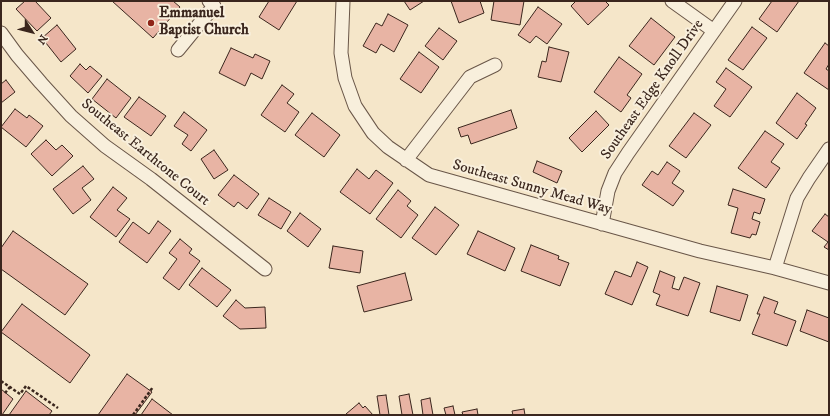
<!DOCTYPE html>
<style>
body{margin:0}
#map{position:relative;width:830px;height:416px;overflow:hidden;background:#f5e6c9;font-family:"IM FELL DW Pica",serif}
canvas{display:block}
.frame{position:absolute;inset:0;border:2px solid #3a261d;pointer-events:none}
.north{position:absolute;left:12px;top:12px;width:40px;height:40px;-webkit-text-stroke:3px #f8efdc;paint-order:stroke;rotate:126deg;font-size:11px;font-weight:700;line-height:16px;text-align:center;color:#3a261d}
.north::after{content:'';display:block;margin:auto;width:14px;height:18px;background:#3a261d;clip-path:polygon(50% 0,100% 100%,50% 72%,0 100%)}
</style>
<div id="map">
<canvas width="830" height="416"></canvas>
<div class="frame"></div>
<div class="north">N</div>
</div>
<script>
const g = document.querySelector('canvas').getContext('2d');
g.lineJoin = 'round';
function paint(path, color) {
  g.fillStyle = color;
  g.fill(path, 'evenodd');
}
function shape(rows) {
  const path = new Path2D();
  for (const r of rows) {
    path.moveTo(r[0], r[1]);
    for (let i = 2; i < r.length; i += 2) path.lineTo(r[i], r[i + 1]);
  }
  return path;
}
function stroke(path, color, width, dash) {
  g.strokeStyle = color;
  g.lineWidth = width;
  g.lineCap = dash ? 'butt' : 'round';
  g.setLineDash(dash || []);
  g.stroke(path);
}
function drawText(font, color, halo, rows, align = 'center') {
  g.font = font + ' "IM FELL DW Pica",serif';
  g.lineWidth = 4;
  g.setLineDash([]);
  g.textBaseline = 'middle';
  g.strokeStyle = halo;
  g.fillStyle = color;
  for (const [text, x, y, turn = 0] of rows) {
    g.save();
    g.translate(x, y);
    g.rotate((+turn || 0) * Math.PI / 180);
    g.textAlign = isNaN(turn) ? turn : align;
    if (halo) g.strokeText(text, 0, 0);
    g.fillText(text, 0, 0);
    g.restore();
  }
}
const building = shape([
 [25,1,35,1,51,18,37,31,16,9,25,1],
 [112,1,173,1,180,7,153,38,112,1],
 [269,1,297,1,279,30,259,17,269,1],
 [404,1,424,1,410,10,404,1],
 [451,1,480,1,484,13,459,23,451,1],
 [494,1,524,1,520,25,491,20,494,1],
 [576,1,605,1,609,5,588,25,571,6,576,1],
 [772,1,799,1,777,32,759,19,772,1],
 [538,7,562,24,547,44,536,36,530,43,518,35,538,7],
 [388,14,408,25,394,52,381,44,376,53,363,46,376,23,382,26,388,14],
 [651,18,675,37,654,65,629,46,651,18],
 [57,25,76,49,61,62,42,38,57,25],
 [752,27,767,38,743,70,728,60,752,27],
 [439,28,457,41,443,60,425,46,439,28],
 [825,43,829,46,829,64,826,69,829,71,829,90,804,73,825,43],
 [549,47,569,52,561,82,538,77,542,61,546,62,549,47],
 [231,48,253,58,255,54,270,61,262,79,251,73,245,86,219,73,231,48],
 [419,52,439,67,421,93,400,79,419,52],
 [619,57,642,74,627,95,631,98,621,112,594,92,619,57],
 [80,64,86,70,90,66,102,76,88,93,70,76,80,64],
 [726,68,752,87,730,117,714,106,726,89,716,82,726,68],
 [107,79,131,98,116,118,92,99,107,79],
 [6,80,15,92,1,103,1,84,6,80],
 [282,85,294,94,287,103,299,112,285,132,261,115,282,85],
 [797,93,816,108,805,124,807,125,797,139,776,123,797,93],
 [139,97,166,116,151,136,124,117,139,97],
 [15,109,27,118,29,115,43,126,26,147,1,127,15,109],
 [511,110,517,128,471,144,468,135,461,137,458,128,511,110],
 [596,111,609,125,582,152,569,138,596,111],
 [184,112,207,130,191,151,182,144,188,135,174,126,184,112],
 [312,113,340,135,324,157,295,135,312,113],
 [694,113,711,125,686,158,669,146,694,113],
 [765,131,784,144,771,162,780,168,766,188,738,168,765,131],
 [46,140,56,150,62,145,73,156,52,176,31,154,46,140],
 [214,150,228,170,214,179,201,159,214,150],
 [537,161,562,171,557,183,533,172,537,161],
 [667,162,680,171,672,183,684,191,673,206,642,185,652,171,658,175,667,162],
 [83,166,94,179,82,188,91,200,73,214,53,189,83,166],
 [357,169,369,179,376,170,393,183,370,214,340,192,357,169],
 [234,175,259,194,247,209,238,202,234,207,218,195,234,175],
 [113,187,127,198,117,210,130,219,116,237,90,217,113,187],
 [733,189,765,199,760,214,754,212,752,219,760,222,756,235,752,234,750,238,731,233,738,208,728,205,733,189],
 [398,190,411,201,407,206,418,215,401,238,376,219,398,190],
 [269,198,291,212,281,229,258,215,269,198],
 [435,207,459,225,436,255,412,238,435,207],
 [300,213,321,229,308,247,287,231,300,213],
 [825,214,829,217,829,250,824,247,828,242,812,231,825,214],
 [158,221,171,231,147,263,119,242,133,222,149,234,158,221],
 [13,231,88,284,65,315,1,269,1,248,13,231],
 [478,231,515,248,505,271,467,254,478,231],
 [180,239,192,249,189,253,200,261,179,290,163,278,177,259,169,253,180,239],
 [531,245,559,256,558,259,569,263,560,286,521,271,531,245],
 [333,246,363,251,360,273,329,268,333,246],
 [637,262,648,267,632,305,605,294,615,271,631,277,637,262],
 [202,268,231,290,217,307,189,285,202,268],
 [660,271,675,277,672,288,679,290,684,277,700,283,688,316,656,305,660,295,653,292,660,271],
 [405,273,412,300,364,312,357,286,405,273],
 [717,286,748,295,740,321,710,312,717,286],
 [764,297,778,302,774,313,796,321,787,346,752,334,760,314,757,314,764,297],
 [236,300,245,308,265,307,266,328,240,329,223,316,236,300],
 [22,304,90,355,70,383,1,332,22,304],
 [807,310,829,318,829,342,800,331,807,310],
 [127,374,152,392,135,415,98,415,127,374],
 [1,389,13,399,2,415,1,415,1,389],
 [26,391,52,411,49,415,9,415,26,391],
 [409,394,413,415,402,415,399,396,409,394],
 [386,395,389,415,380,415,377,396,386,395],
 [430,398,433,415,423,415,421,400,430,398],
 [152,399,173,415,141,415,152,399],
 [359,403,363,408,365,406,373,415,347,415,346,414,359,403],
 [453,406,455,415,446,415,444,408,453,406],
 [477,409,478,415,463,415,462,412,477,409],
 [524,409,525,415,513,415,512,411,524,409]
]);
const path = shape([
 [1,381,20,394,26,386,58,408],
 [5,393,10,387],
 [133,415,153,387]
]);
const minor = shape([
 [343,1,341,53,345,78,355,106,373,133,388,147,429,175,700,251,775,268,829,283],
 [672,1,714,31],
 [1,33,17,55,41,83,71,116,105,146,151,179,265,269],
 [178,50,214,6,209,1],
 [406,160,470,77,495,65],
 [602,224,608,191,615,173,628,153,735,1],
 [775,268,797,198,809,178,829,149]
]);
const markers = [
 [151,23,4,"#8f2418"]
];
const poiNames = [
 ["Emmanuel",159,14],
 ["Baptist Church",159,31]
];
const streetNames = [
 ["Southeast Edge Knoll Drive",653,90,-55],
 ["Southeast Earthtone Court",145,153,39],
 ["Southeast Sunny Mead Way",532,188,16]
];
paint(building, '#e8b4a4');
stroke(building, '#3a261d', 1);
stroke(minor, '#695648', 15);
stroke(path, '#3a261d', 2.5, [3, 2]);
stroke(minor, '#f8efdc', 13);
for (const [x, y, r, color] of markers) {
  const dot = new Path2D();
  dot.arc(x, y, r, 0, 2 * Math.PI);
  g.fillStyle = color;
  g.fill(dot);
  stroke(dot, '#f8efdc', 1.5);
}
drawText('bold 15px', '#3a261d', '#f8efdc', poiNames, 'left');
drawText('15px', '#3a261d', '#f8efdc', streetNames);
</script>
